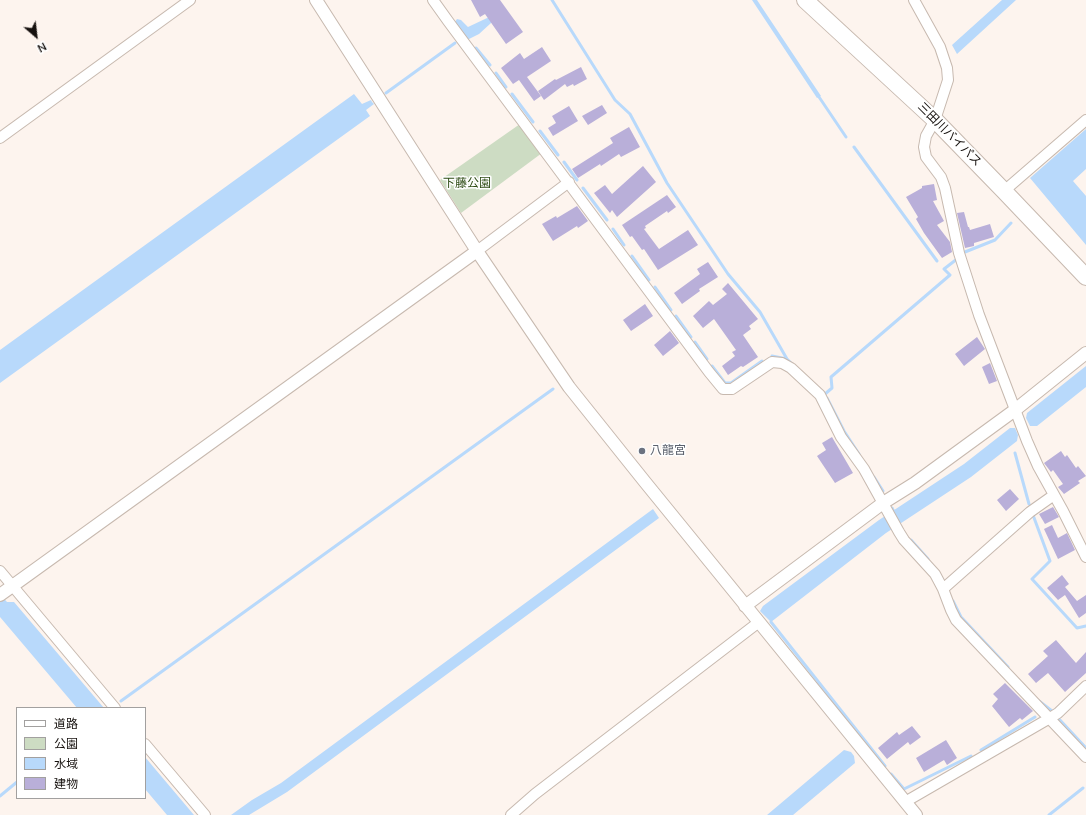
<!DOCTYPE html>
<meta charset="utf-8">
<style>
body{margin:0}
#map{position:relative;width:1086px;height:815px;overflow:hidden;background:#fdf4ee;font-family:"Nunito Sans","Noto Sans JP",sans-serif}
canvas{display:block}
.legend{position:absolute;left:16px;top:707px;width:130px;height:92px;box-sizing:border-box;background:#fff;border:1px solid #a2a09f;margin:0;padding:5px 7px;list-style:none;font-size:12px;color:#16110e}
.legend li{display:flex;align-items:center;gap:8px;height:20px}
.legend b{width:20px;border:1px solid #a2a09f}
.north{position:absolute;left:16px;top:16px;width:40px;height:40px;-webkit-text-stroke:3px #fff;paint-order:stroke;rotate:152deg;font-size:11px;font-weight:700;line-height:16px;text-align:center;color:#16110e}
.north::after{content:'';display:block;margin:auto;width:14px;height:18px;background:#16110e;clip-path:polygon(50% 0,100% 100%,50% 72%,0 100%)}
</style>
<div id="map">
<canvas width="1086" height="815"></canvas>
<ul class="legend">
<li><b style="height:5px;background:#fff"></b>道路</li>
<li><b style="height:11px;background:#cddcc3"></b>公園</li>
<li><b style="height:11px;background:#b8d9fb"></b>水域</li>
<li><b style="height:11px;background:#b9afd9"></b>建物</li>
</ul>
<div class="north">N</div>
</div>
<script>
const g = document.querySelector('canvas').getContext('2d');
g.lineJoin = 'round';
function paint(path, color) {
  g.fillStyle = color;
  g.fill(path, 'evenodd');
}
function shape(rows) {
  const path = new Path2D();
  for (const r of rows) {
    path.moveTo(r[0], r[1]);
    for (let i = 2; i < r.length; i += 2) path.lineTo(r[i], r[i + 1]);
  }
  return path;
}
function stroke(path, color, width, dash) {
  g.strokeStyle = color;
  g.lineWidth = width;
  g.lineCap = dash ? 'butt' : 'round';
  g.setLineDash(dash || []);
  g.stroke(path);
}
function drawText(font, color, halo, rows, align = 'center') {
  g.font = font + ' "Nunito Sans","Noto Sans JP",sans-serif';
  g.lineWidth = 3;
  g.setLineDash([]);
  g.textBaseline = 'middle';
  g.strokeStyle = halo;
  g.fillStyle = color;
  for (const [text, x, y, turn = 0] of rows) {
    g.save();
    g.translate(x, y);
    g.rotate((+turn || 0) * Math.PI / 180);
    g.textAlign = isNaN(turn) ? turn : align;
    if (halo) g.strokeText(text, 0, 0);
    g.fillText(text, 0, 0);
    g.restore();
  }
}
const green = shape([
 [520,124,542,153,461,213,440,180]
]);
const water = shape([
 [752,0,757,0,821,96,817,98],
 [1002,0,1016,0,957,54,952,45],
 [502,11,502,13,479,34,467,40,455,22,457,19,461,20,468,27],
 [354,94,362,104,371,100,372,102,374,104,366,110,370,116,0,383,0,350],
 [1086,129,1086,169,1073,181,1086,196,1086,245,1030,178],
 [1086,366,1086,387,1037,426,1030,426,1026,418,1027,413],
 [1010,428,1015,428,1018,435,1017,441,971,477,886,533,771,622,760,611,763,606,879,520,964,464],
 [653,509,659,518,287,792,249,815,231,815,252,800,281,783],
 [0,594,7,602,14,602,104,708,77,708,0,617],
 [844,750,851,752,854,756,855,763,793,815,767,815],
 [145,757,194,815,167,815,145,789]
]);
const stream = shape([
 [552,0,615,100,630,114,667,183,728,274,760,312,787,359,793,365],
 [476,48,490,65],
 [496,73,506,87],
 [386,93,455,43],
 [512,94,533,122],
 [817,94,846,137],
 [540,131,558,155],
 [854,147,937,261],
 [564,162,577,180],
 [583,188,607,220],
 [613,229,624,245],
 [965,252,995,240,1011,223],
 [632,256,649,280],
 [655,287,671,310],
 [676,316,691,337],
 [695,342,707,359],
 [772,356,787,359],
 [712,366,725,383,731,383,762,361],
 [825,394,832,388,831,377,950,275,944,269,957,259],
 [827,398,844,431,859,454],
 [1015,453,1029,504],
 [874,477,883,491],
 [892,508,895,514],
 [1033,515,1050,561,1032,579,1077,628,1086,626],
 [911,540,928,559],
 [953,601,961,617,1008,667],
 [771,622,885,766],
 [121,701,553,389],
 [1039,701,1052,711],
 [1059,719,1086,748],
 [981,750,1035,717],
 [891,774,904,789,971,756],
 [0,796,17,782],
 [1049,815,1083,788]
]);
const building = shape([
 [471,0,500,0,523,32,506,44,485,14,480,17],
 [542,47,551,61,527,77,541,96,534,101,519,80,513,84,501,68,520,53,524,59],
 [581,67,587,79,574,86,573,84,567,87,565,84,544,100,538,91,555,79,556,80],
 [602,105,607,113,588,125,582,116],
 [569,106,578,121,553,136,548,128,556,123,552,116],
 [629,127,640,147,621,157,619,154,601,166,600,164,578,178,572,169,613,143,610,138],
 [643,166,656,182,617,217,612,210,610,213,594,193,605,185,612,194],
 [934,184,937,200,933,201,944,221,937,225,950,242,952,252,942,258,924,233,916,219,918,217,906,197,922,188,922,186],
 [667,195,676,207,668,213,667,211,645,226,646,228,644,229,659,249,688,230,698,245,658,270,644,249,642,250,632,236,630,237,622,225],
 [577,206,588,221,578,228,577,226,553,241,542,224,556,216,557,218],
 [964,212,968,227,969,227,970,230,990,224,994,237,974,243,974,246,965,248,957,213],
 [708,262,718,277,699,289,700,291,682,304,674,293,700,274,697,269],
 [728,283,758,319,749,326,751,329,743,335,758,357,743,367,741,366,728,375,722,366,735,356,732,352,736,350,714,319,703,328,693,316,709,301,713,305,727,294,722,289],
 [645,304,653,316,631,331,623,320],
 [670,331,679,343,663,356,654,345],
 [977,337,985,349,964,366,955,354],
 [990,363,997,381,989,384,982,367],
 [832,437,853,473,835,483,817,456,826,450,822,443],
 [1061,451,1065,457,1067,455,1076,468,1078,466,1086,476,1078,481,1080,483,1064,494,1058,487,1063,484,1053,470,1051,472,1044,463],
 [1010,489,1019,499,1006,511,997,500],
 [1053,507,1059,517,1045,524,1039,514],
 [1052,525,1058,538,1067,533,1075,550,1058,559,1044,529],
 [1062,575,1069,584,1065,587,1077,601,1086,595,1086,613,1079,618,1065,595,1058,600,1047,588],
 [1056,640,1076,663,1086,652,1086,673,1065,692,1048,673,1036,683,1028,674,1048,656,1043,651],
 [1005,683,1033,711,1022,720,1020,718,1009,727,992,706,998,699,993,694],
 [912,726,921,737,910,745,908,742,887,759,878,748,897,732,899,735],
 [946,740,957,758,947,765,944,760,924,772,916,758]
]);
const minor = shape([
 [433,0,448,21,709,372,723,389,732,389,772,362,782,363,791,368,820,395,841,437,864,469,899,532,904,540,935,574,943,589,951,610,956,620,1086,757],
 [914,0,940,47,947,68,948,80,935,120,926,136,924,147,926,157,941,177,945,188,959,253,979,315,1027,441,1038,466,1063,511,1086,557],
 [0,138,190,0],
 [1004,191,1086,120],
 [477,251,569,182],
 [0,571,115,708],
 [943,589,1030,512,1054,495],
 [145,744,205,815],
 [905,802,1050,718,1058,713,1086,686],
 [511,815,535,794,759,622]
]);
const tertiary = shape([
 [316,0,477,251,569,387,645,482,916,815],
 [0,595,477,251],
 [745,606,883,503,915,483,1015,410,1086,353]
]);
const trunk = shape([
 [805,0,935,120,1004,191,1086,277]
]);
const markers = [
 [642,451,4,"#6b7280"]
];
const streetNames = [
 ["三田川バイパス",949,135,45]
];
const parkNames = [
 ["下藤公園",467,184]
];
const worshipNames = [
 ["八龍宮",650,451]
];
paint(green, '#cddcc3');
paint(water, '#b8d9fb');
stroke(stream, '#b8d9fb', 3);
paint(building, '#b9afd9');
stroke(minor, '#c7b9af', 12);
stroke(tertiary, '#c7b9af', 14);
stroke(trunk, '#c7b9af', 18);
stroke(minor, '#fff', 10);
stroke(tertiary, '#fff', 12);
stroke(trunk, '#fff', 16);
for (const [x, y, r, color] of markers) {
  const dot = new Path2D();
  dot.arc(x, y, r, 0, 2 * Math.PI);
  g.fillStyle = color;
  g.fill(dot);
  stroke(dot, '#fff', 1.5);
}
drawText('12px', '#16110e', '#fff', streetNames);
drawText('12px', '#2e4c15', '#fff', parkNames);
drawText('12px', '#5b616d', '#fff', worshipNames, 'left');
</script>
